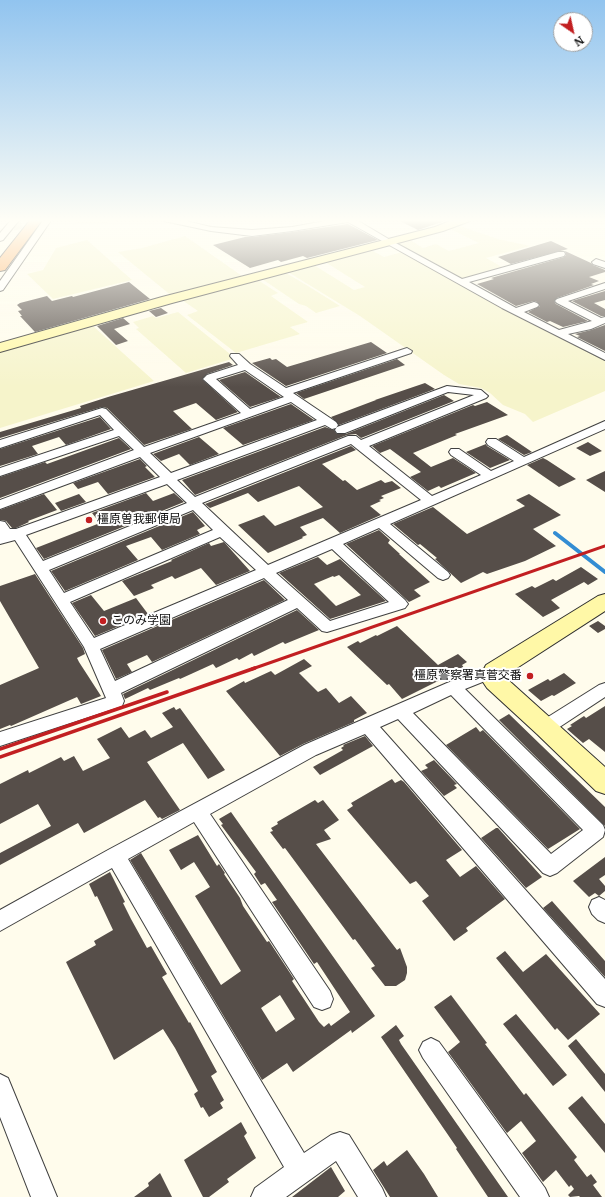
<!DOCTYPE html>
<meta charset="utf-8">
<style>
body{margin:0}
#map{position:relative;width:605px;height:1197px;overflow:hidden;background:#fffcec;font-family:Merriweather,serif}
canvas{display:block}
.north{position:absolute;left:553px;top:12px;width:40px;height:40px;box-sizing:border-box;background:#fff;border:1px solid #9e9e9e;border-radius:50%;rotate:146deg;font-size:11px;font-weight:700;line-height:16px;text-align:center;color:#0d0d0d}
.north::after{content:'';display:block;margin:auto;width:14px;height:18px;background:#c21f21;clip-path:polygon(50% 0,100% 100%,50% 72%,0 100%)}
</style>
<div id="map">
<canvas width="605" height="1197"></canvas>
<div class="north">N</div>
</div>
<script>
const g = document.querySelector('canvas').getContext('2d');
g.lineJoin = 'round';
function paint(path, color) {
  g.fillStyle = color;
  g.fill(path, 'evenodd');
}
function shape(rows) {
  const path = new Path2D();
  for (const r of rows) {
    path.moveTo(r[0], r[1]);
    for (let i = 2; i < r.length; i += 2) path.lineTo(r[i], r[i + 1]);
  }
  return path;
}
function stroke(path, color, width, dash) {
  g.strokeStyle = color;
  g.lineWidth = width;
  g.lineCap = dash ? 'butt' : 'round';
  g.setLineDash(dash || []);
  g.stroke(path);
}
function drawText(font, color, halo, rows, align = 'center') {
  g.font = font + ' Merriweather,"Noto Sans JP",serif';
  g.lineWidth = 4;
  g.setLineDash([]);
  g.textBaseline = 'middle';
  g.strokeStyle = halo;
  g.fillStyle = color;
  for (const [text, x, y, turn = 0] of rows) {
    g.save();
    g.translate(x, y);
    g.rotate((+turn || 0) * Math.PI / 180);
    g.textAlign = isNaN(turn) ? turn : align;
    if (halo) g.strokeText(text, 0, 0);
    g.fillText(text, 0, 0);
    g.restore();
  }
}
const farmland = shape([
 [75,219,125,219,104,223,76,223,73,221],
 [457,225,498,239,530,246,486,258,504,268,461,280,398,245,398,243,410,240,423,248,436,244,449,251,479,243,450,229],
 [185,236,245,278,173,297,118,252,142,248],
 [87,240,132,280,53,299,27,274,43,270,56,248],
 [371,250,384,257,402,252,513,313,605,360,605,391,533,422,525,414,503,405,490,393,481,388,459,384,444,375,360,316,288,272,314,265,354,290,365,287,325,262],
 [286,273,308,286,340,306,316,313,306,306,299,304,262,279],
 [258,280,278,293,271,296,308,322,290,327,300,334,236,353,187,315,198,311,182,300],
 [178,312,235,358,186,373,136,329,139,328,133,322,153,316,156,318],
 [93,326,154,381,0,428,0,352]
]);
const stream = shape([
 [555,533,605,572]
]);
const building = shape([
 [396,219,448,219,448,220,418,230],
 [348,224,378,240,307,258,303,256,281,262,278,260,250,268,213,245,245,237,252,237,292,232],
 [551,241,568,249,511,264,498,257],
 [565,251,591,263,593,265,605,270,605,272,589,277,599,281,591,284,594,285,557,298,554,301,556,304,588,321,563,327,550,321,547,322,528,312,540,306,537,302,534,301,516,306,477,284,494,279,491,278,564,257,566,255],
 [129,282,150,299,35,332,20,316,22,316,18,311,22,310,17,305,20,303,47,296,52,301,72,296,73,297],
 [605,291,605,300,594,303,605,309,605,316,601,316,572,301],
 [161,308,168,313,156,317,149,311],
 [123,318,130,324,114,329,128,341,116,345,97,326],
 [605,325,605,351,577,337,580,336,575,334,591,330],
 [371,342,387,353,286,386,252,363,270,358,272,360,276,359,287,367],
 [397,359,405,365,304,399,296,393],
 [229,362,233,365,207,374,202,379,238,412,216,420,196,403,173,411,192,429,144,445,107,408,102,407,0,438,0,432,81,408,80,406,108,397],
 [245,372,281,397,250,407,219,380],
 [425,383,435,389,339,425,331,417,376,400,375,400],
 [444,395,454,401,361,438,356,434,347,435,195,495,182,480,325,427,334,430,337,434,346,434],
 [487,402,508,415,455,434,457,435,413,453,431,467,453,458,476,473,441,488,439,486,428,491,410,477,421,472,390,449,380,453,372,446,473,405,475,406],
 [291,404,314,420,243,445,223,428],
 [100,417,111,429,66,445,59,437,32,446,38,454,0,466,0,449],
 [507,435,532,452,524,455,498,439],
 [199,437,219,454,190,465,179,454,161,461,153,454],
 [119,438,131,449,0,498,0,477,45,462,47,464],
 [588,442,602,451,590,456,576,448],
 [486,444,487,446,510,460,490,468,466,452],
 [351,446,356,450,322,464,343,481,345,480,357,490,381,480,385,483,392,481,401,488,381,496,384,498,379,500,381,501,370,506,381,515,340,533,323,518,300,527,307,535,302,537,303,538,268,553,238,525,264,515,275,526,323,507,299,486,258,502,248,493,210,508,205,504],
 [543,458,547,460,576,479,559,487,527,465],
 [140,459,147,466,145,467,155,477,108,494,98,482,78,489,73,483],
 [605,471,605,492,586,480],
 [146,493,153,501,174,493,184,502,44,559,36,548,100,523,92,513],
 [44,494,57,510,28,521,29,522,16,528,12,528,6,521,0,520,0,510],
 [79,494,86,502,61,511,55,503],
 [529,494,561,515,533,529,556,546,525,561,487,574,483,572,461,583,435,559,437,558,420,544,418,545,393,524,433,507,467,534,525,506,516,500],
 [193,512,205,526,197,530,200,534,162,550,151,537,126,546,138,560,65,591,51,571],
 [379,530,390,540,388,543,400,554,399,554,430,582,414,590,421,596,409,602,346,544],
 [224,542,250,571,216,585,201,568,175,579,172,576,151,585,154,588,134,596,122,581,172,561,171,560,209,543,211,546],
 [318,557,327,565,340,559,386,601,330,619,279,573],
 [339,575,361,595,336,606,314,584,333,576,334,577],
 [581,567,598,579,588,585,584,582,551,600,560,608,543,617,515,594,532,586,535,588,553,579,556,581],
 [35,574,83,648,85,654,77,658,79,662,101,696,81,704,77,697,11,726,10,725,0,729,0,685,39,668,0,601,0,586],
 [264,580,285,600,152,662,147,655,127,664,132,672,116,679,102,650],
 [91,595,104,611,136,598,148,614,95,636,72,603],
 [297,610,319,630,285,644,283,642,254,656,252,653,239,660,237,658,216,668,213,664,180,679,179,678,150,690,148,688,125,699,123,694],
 [598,621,605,626,605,629,598,633,589,626],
 [397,626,438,665,458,654,467,662,462,665,464,668,402,699,389,684,387,685,347,647,358,641,360,643,376,635,377,636],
 [304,659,312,666,299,673,318,692,326,688,339,703,351,696,367,713,354,720,354,722,303,744,280,756,226,691,244,681,245,683,271,671,275,675],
 [564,673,576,683,554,696,552,695,541,701,528,690,548,679,550,681],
 [605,706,605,752,589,739,583,743,567,729,572,726,570,725,584,716,586,718],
 [174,707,176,710,180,708,225,770,208,779,183,743,147,762,180,810,162,819,160,817,158,818,145,800,84,833,78,823,0,865,0,853,51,826,38,804,0,824,0,784,28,770,29,773,61,757,64,761,74,756,83,771,85,770,110,758,97,739,121,727,129,738,145,730,151,738,173,727,162,713],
 [509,714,605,807,605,826,499,720],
 [476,727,480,732,483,730,580,829,548,849,446,745],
 [365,736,373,746,320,775,313,767,343,750,341,748,344,746,343,745],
 [434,760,457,784,454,785,457,788,444,796,421,771,428,768,425,765],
 [392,779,395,783,401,780,404,782,462,850,446,860,460,877,476,866,505,899,466,928,468,931,454,941,422,901,429,896,416,881,410,884,347,810,353,806,351,803],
 [315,800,318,803,323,800,339,820,324,830,331,839,316,844,397,950,400,948,407,967,407,973,405,980,396,986,385,986,371,968,375,966,355,939,353,940,285,848,283,849,270,832,273,831,271,828,278,824,277,822],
 [231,812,375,1016,352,1033,351,1030,293,1072,287,1063,262,1080,130,860,141,853,221,985,241,971,195,896,210,887,194,862,181,870,169,850,198,835,217,866,219,864,225,873,224,874,240,898,243,906,267,942,269,941,294,979,292,981,319,1022,324,1027,329,1023,331,1026,350,1012,317,962,314,964,272,902,277,900,265,883,261,885,254,874,256,872,221,825,223,824,219,819],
 [280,995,295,1019,276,1032,261,1008],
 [496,828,498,828,542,877,526,888,481,838],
 [605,857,605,875,599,879,605,886,605,891,599,896,595,893,589,897,573,881],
 [110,872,125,902,123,903,131,919,147,948,151,946,167,974,162,977,189,1023,190,1022,217,1072,211,1076,224,1100,220,1103,223,1108,209,1117,203,1107,201,1108,194,1094,198,1091,175,1048,163,1029,114,1060,66,962,96,945,94,941,113,930,97,896,95,897,89,884],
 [552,901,605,961,605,977,543,908],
 [505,951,523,972,546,954,600,1014,568,1040,557,1028,555,1030,496,958],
 [451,995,487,1043,485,1044,524,1095,526,1093,577,1157,574,1160,587,1177,591,1174,597,1182,593,1185,602,1197,580,1197,579,1196,570,1197,568,1195,574,1189,571,1185,569,1187,556,1170,543,1182,522,1153,536,1141,521,1121,507,1133,448,1052,460,1042,434,1007],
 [516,1014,567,1075,553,1086,503,1024],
 [396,1025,404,1036,399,1040,401,1044,508,1197,488,1197,456,1149,457,1148,381,1037],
 [576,1039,605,1074,605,1092,568,1046],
 [582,1096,605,1124,605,1153,568,1108],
 [241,1122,247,1133,244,1136,256,1158,227,1179,229,1182,209,1197,203,1197,184,1160],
 [407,1150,424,1174,438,1197,390,1197,373,1170,384,1161,387,1166],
 [331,1167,345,1191,338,1197,292,1197],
 [160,1173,172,1197,134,1197,149,1186,148,1183]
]);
const streetTunnel = shape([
 [13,226,42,220]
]);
const street = shape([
 [12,219,20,219,3,240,0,241,0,233,12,219],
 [44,219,52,219,3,290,0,291,0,281,44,219],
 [163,219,178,219,211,227,252,230,292,227,336,219,355,219,392,241,462,279,558,252,564,252,565,254,564,256,469,282,516,308,534,302,537,303,539,305,537,307,524,312,559,330,592,321,557,303,555,301,557,299,605,283,605,289,568,301,601,318,605,317,605,323,591,329,568,334,605,353,605,360,502,308,348,222,292,231,252,236,211,231,164,221,163,219],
 [596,259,605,262,605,268,593,264,592,262,596,259],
 [407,348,412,351,411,353,293,393,336,422,338,425,336,428,332,429,325,425,177,480,195,497,348,436,356,436,361,440,474,395,448,392,345,433,337,433,335,430,337,427,447,386,481,390,488,396,486,398,369,446,432,496,481,475,451,455,449,452,451,449,459,449,491,471,514,461,488,445,486,442,488,439,496,439,524,457,605,421,605,429,390,524,448,572,450,575,448,578,443,580,438,578,379,528,343,544,405,600,408,604,405,608,327,632,322,631,297,608,121,693,124,701,122,706,0,746,0,732,106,698,84,647,15,540,0,544,0,521,5,522,10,529,16,529,160,477,140,457,0,509,0,500,134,450,119,436,0,476,0,468,114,430,100,415,0,448,0,440,102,408,106,409,144,447,241,413,203,379,207,375,238,365,230,356,231,354,239,354,250,364,286,388,407,348],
 [245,370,284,397,250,409,216,379,245,370],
 [291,402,317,420,171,473,150,453,291,402],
 [351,444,421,500,268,565,202,503,351,444],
 [167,484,187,503,43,561,26,535,167,484],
 [193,510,213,530,64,593,49,570,193,510],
 [220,537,256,570,94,638,70,602,220,537],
 [332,549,389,602,330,621,276,573,332,549],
 [264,578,288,600,115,681,100,649,264,578],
 [494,665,500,667,502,671,500,675,465,689,603,825,605,830,603,837,557,873,550,876,543,873,398,719,380,727,605,979,605,1007,597,1004,365,734,316,755,210,814,330,991,333,999,330,1007,322,1010,314,1007,194,822,128,859,304,1153,331,1135,340,1132,349,1135,382,1188,386,1197,358,1197,336,1161,286,1197,251,1197,255,1188,284,1167,112,868,0,931,0,910,108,850,304,745,447,683,494,665],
 [451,695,583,830,551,854,413,713,451,695],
 [605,683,605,697,552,732,546,734,540,732,537,727,540,722,599,685,605,683],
 [599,897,605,900,605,923,598,920,592,914,589,907,592,900,599,897],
 [431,1038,439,1042,545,1188,549,1197,520,1197,423,1058,419,1050,423,1042,431,1038],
 [0,1074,8,1078,57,1197,31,1197,0,1117,0,1074]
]);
const secondary = shape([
 [455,219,472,219,470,221,443,231,172,303,0,352,0,343,162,297,435,227,455,219],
 [605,594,605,611,506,675,506,678,605,767,605,794,596,791,537,734,487,688,483,682,483,671,486,665,598,596,605,594]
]);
const highway = shape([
 [31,219,43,219,5,270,0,271,0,258,31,219]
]);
const railFar1 = shape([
 [252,669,605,546]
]);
const rail = shape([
 [0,749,167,692],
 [0,757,255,668]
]);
const markers = [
 [89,520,4,"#c21f21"],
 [103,621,4,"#c21f21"],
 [530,676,4,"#c21f21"]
];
const poiNames = [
 ["橿原曽我郵便局",97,520],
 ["このみ学園",111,621],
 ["橿原警察署真菅交番",522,676,"right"]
];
paint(farmland, '#f6f4cb');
stroke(stream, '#338dd3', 4);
paint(building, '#564e49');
stroke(streetTunnel, '#dbd8cb', 9, [9, 4.5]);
stroke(street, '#404040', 2);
stroke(secondary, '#2f2f2f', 2);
stroke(highway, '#1e1e1e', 2);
paint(street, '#fff');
paint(secondary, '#fff8a7');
paint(highway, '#faa34f');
stroke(railFar1, '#c21f21', 3);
stroke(rail, '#c21f21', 3.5);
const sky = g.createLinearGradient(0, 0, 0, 387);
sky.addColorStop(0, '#91c4ef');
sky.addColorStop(0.57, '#fffef6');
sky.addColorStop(1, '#fffef600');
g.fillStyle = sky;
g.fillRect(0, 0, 605, 387);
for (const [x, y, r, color] of markers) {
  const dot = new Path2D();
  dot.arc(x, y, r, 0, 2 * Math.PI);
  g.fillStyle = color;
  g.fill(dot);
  stroke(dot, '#fff', 1.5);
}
drawText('12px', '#0d0d0d', '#fff', poiNames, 'left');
</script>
